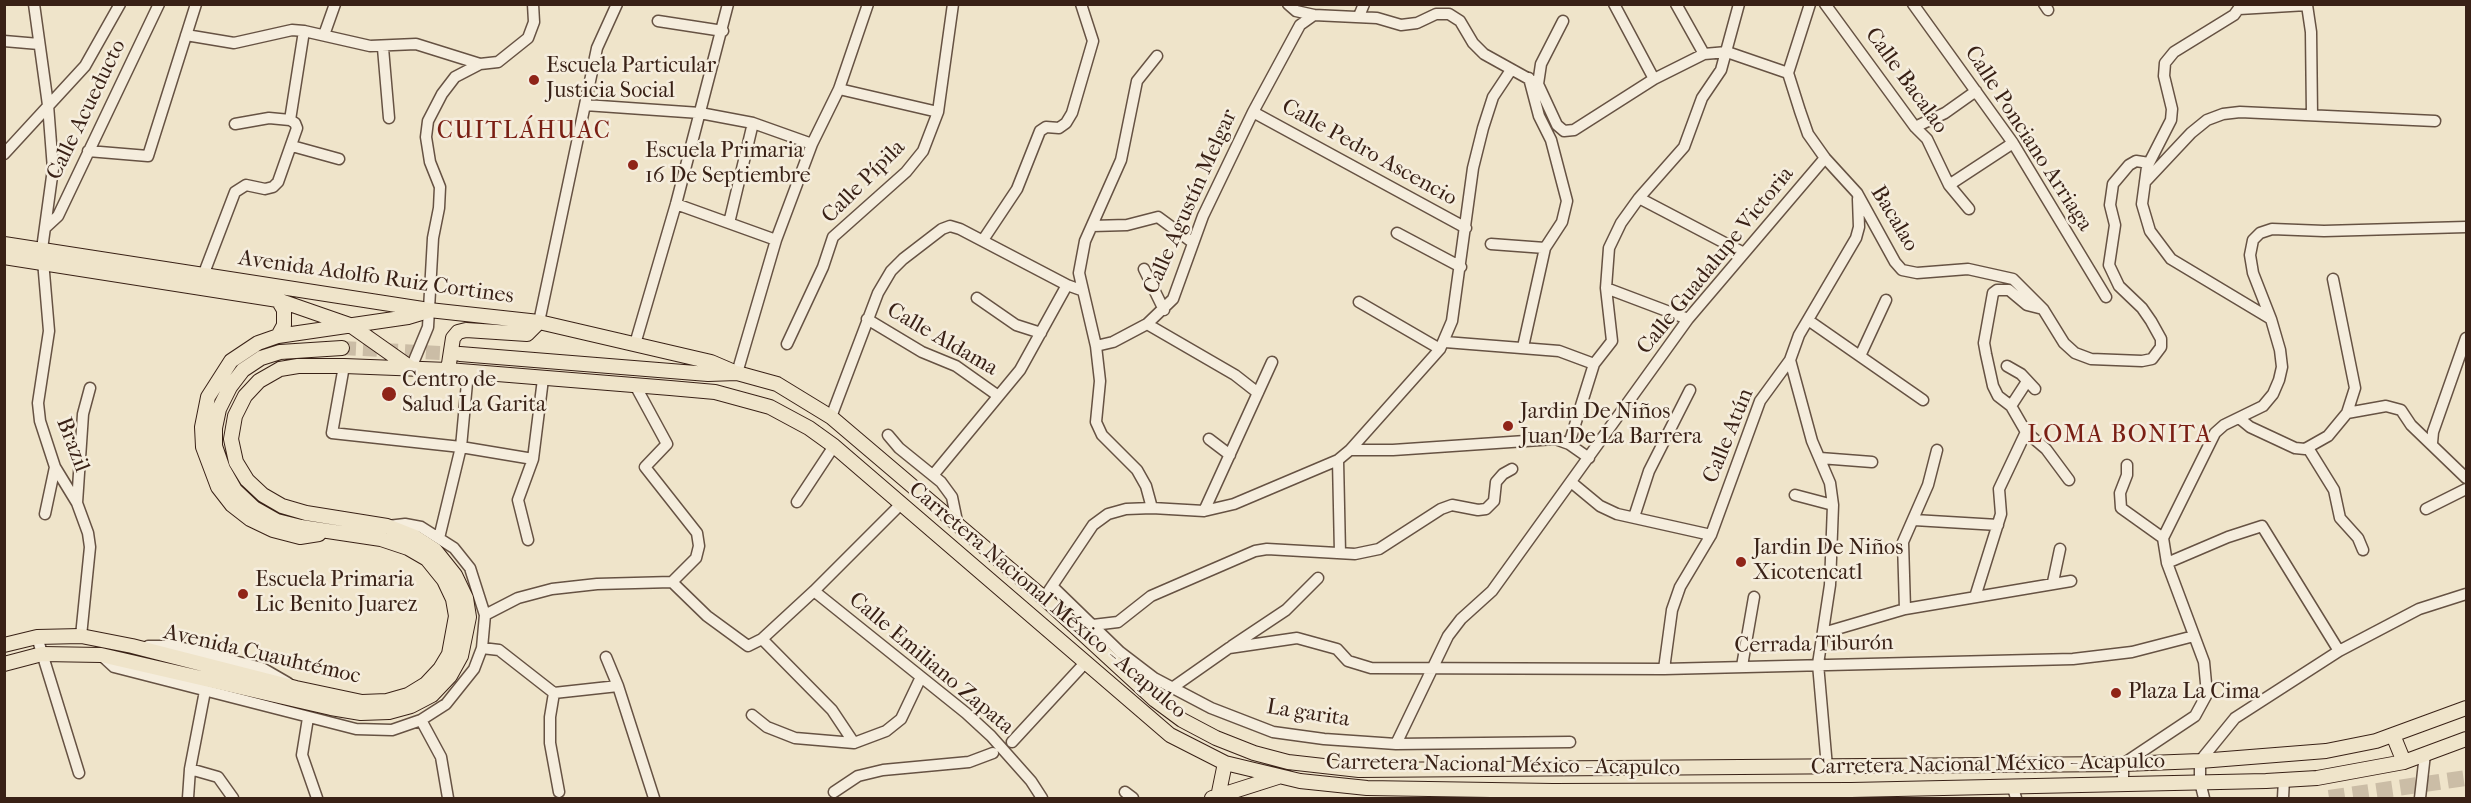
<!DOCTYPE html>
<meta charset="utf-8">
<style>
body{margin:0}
#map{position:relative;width:2471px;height:803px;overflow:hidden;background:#efe4ca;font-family:"IM FELL French Canon",serif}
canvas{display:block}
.frame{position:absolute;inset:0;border:6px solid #392116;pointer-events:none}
</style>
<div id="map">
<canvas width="2471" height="803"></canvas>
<div class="frame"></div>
</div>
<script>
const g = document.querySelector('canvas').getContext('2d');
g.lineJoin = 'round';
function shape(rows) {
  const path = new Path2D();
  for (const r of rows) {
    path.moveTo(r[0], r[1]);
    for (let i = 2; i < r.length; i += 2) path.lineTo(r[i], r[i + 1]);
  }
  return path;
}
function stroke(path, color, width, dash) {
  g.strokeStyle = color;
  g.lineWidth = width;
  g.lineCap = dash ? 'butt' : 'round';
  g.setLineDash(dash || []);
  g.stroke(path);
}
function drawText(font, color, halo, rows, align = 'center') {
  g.font = font + ' "IM FELL French Canon",serif';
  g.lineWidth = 5;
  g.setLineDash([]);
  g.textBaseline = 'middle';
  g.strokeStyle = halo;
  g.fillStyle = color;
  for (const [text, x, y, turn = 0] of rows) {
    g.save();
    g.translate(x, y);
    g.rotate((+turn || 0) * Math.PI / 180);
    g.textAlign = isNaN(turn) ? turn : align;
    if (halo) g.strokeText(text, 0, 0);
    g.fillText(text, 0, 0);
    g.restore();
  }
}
const majorTunnel = shape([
 [342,348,460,354]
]);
const highwayTunnel = shape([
 [2329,798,2466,778]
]);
const minor = shape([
 [34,4,48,105,53,169,42,249,49,331,38,403,40,421,55,467,77,503,88,533,90,547,81,636],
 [1288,4,1296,11,1314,15,1377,18,1401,25,1417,23,1436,14,1449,14,1460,21,1473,43,1484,54,1538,84,1557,125,1564,131,1574,130,1654,79,1704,54,1727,52,1788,73],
 [1614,4,1654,79],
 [1676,4,1704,54],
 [1810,4,1788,73,1800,111,1808,134,1825,158,1857,193,1895,262,1902,270,1917,273,1968,269,2013,279,2043,309,2064,343,2075,353,2091,359,2142,361,2152,359,2161,347,2161,339,2151,321,2142,308,2119,286,2109,265,2115,225,2110,205,2113,184,2129,165,2136,161,2149,163],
 [1825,4,1915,127,1927,139,1949,185,1969,209],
 [1913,4,2013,143,2106,297],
 [2044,4,2048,10],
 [2242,4,2234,15,2174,52,2165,63,2164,76,2172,109,2171,120,2147,167,2142,204,2150,231,2171,259,2271,319],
 [2239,9,2307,5,2311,32,2312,115],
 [1359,16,1364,4],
 [658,21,723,31],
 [186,35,234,43,292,30,304,31,370,46,416,44,480,64],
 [324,35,335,4],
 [4,41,39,44],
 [383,48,389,118],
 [1538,84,1541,64,1563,21],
 [839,89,938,112],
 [585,105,700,113,753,123,812,144],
 [1253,112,1466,228],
 [290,120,304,31],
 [1915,127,1945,113,1976,91],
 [292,146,339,159],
 [88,151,148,156,196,4],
 [4,154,85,66,120,4],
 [2145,182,2191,133,2207,120,2223,114,2240,112,2435,121],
 [1949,185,2013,143],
 [1639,198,1742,252],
 [676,204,776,240],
 [729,223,753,123],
 [1092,226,1127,225,1158,217,1192,242],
 [45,228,58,216,159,4],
 [1397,233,1461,267],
 [983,240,1017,189,1040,131,1046,127,1059,128,1066,123,1072,113,1093,41,1081,4],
 [1491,244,1545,248],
 [1144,269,1164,310],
 [204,273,235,192,246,185,265,189,273,187,278,182,297,128,295,123,290,120,269,118,235,124],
 [2333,279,2355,388,2347,413],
 [1606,288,1688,319],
 [977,298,1016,325,1041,333],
 [1359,302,1440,349],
 [2043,309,2027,305,2009,290,1997,290,1993,293,1984,343,1986,354,1993,386,1998,396,2011,406,2026,432,2046,449,2069,480],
 [867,319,922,352,956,366,997,395],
 [1808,320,1923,400],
 [539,322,597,48,617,4],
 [1147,324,1235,375,1258,393],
 [1445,342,1559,351,1594,364],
 [635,344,676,204,728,4],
 [787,344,823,267,833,237,906,172,923,151,938,112,953,4],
 [1096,346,1113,342,1147,324,1173,299,1203,216,1253,112,1300,25,1314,15],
 [1523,347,1545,248,1562,222,1567,201,1551,140,1539,116,1529,78],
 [1860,356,1886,300],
 [1790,360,1812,441,1830,483,1833,505,1830,585,1818,664,1827,767],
 [344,366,332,433,461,447,533,459],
 [2007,366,2021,374,2035,389],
 [411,368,428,327,433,238,439,208,440,187,430,162,426,137,428,121,442,94,455,77,480,64,498,62,528,38,534,22,533,4],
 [737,373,776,240,812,144,839,89,868,4],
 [635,385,667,444,645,467,697,533,699,546,696,558,672,582],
 [2011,406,2026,383],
 [2347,413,2386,406,2401,410,2411,425,2466,478],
 [831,417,878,293,891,271,903,259,942,229,950,226,960,229,1067,285,1081,290],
 [2239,418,2250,427,2295,448,2305,449,2328,436,2347,413],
 [888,435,899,448,941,482,952,497,958,526],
 [1209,439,1230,455],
 [2432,443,2433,432,2466,338],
 [1569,444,1594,364,1612,341,1606,288,1609,248,1621,223,1639,198,1684,147,1702,98,1721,70,1739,4],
 [2308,448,2334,490,2340,518,2358,538,2363,550],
 [1350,450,1393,450,1555,439,1569,444,1589,458],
 [1820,458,1872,462],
 [1338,460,1340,553],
 [2127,465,2127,475,2120,493,2121,508,2163,538],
 [934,474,1020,370,1067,285],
 [1571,482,1600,506,1617,514,1711,535],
 [1795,495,1833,505],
 [797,502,834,446],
 [77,503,83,414,90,388],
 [1152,508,1146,486,1137,470,1102,435,1096,422,1100,381,1096,346,1079,273,1085,241,1121,160,1137,81,1157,56],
 [2426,509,2466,489],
 [1204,511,1272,362],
 [45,514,55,467],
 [1634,517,1649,471,1690,390],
 [1914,520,1998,525],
 [439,538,461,447,468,372],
 [528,540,518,500,533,459,543,379],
 [2167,563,2228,537,2262,526,2339,651],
 [2053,582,2060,549],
 [1052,586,1120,652,1154,678,1211,708,1273,732,1324,739,1396,744,1570,742],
 [814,591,966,713,991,736,1031,781,1042,798],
 [1975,597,2001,514,1999,489,2026,432],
 [1044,598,1093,525,1108,514,1126,509,1152,508,1204,511,1234,504,1338,460,1350,450,1440,349,1452,321,1473,168,1483,128,1493,97,1511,70],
 [1905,609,1903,542,1928,485,1937,450],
 [485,615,518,598,552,589,597,584,672,582,707,616,748,646,762,639,814,591,900,505],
 [1093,625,1118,622,1151,596,1255,551,1267,549,1355,554,1379,549,1441,509,1452,505,1478,510,1486,509,1494,501,1496,482,1503,474,1512,469],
 [1823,633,1905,609,2071,581],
 [37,637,79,773],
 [762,639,832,710,854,743],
 [148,646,175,646,262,668,288,683],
 [1232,646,1286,610,1318,578],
 [482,648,499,650,554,693,618,686],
 [101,655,114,667,356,729,392,730,421,720,446,704,474,669,482,648,485,615,470,568,454,548,421,527,405,524,388,526],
 [606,657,618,686,654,798],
 [1742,666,1754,597],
 [1664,669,1672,610,1680,587,1711,535,1760,401,1790,360,1799,335,1856,238,1859,227,1858,199],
 [1172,688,1229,648,1297,638,1337,649,1348,661,1371,668,1664,669,2073,659,2132,652,2194,636],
 [554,693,550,717,550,743,559,792],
 [752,715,767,727,795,738,854,743,886,731,901,719,921,677],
 [308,718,302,755,317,798],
 [421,720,441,757,448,798],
 [1012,742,1084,664],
 [1396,744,1448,636,1461,619,1492,591,1688,319,1825,158],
 [190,769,218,777,233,798],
 [2123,783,2123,764,2195,716,2207,694,2204,662,2167,563,2163,538,2215,433,2224,425,2263,406,2273,394,2279,380,2282,367,2280,350,2271,319,2253,273,2250,255,2253,240,2260,233,2272,229,2324,231,2466,227],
 [2013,788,2016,798],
 [834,792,858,776,883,770,969,762,993,753],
 [1125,792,1133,798],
 [188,798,190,769,205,691],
 [2204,798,2200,782,2200,761,2235,718,2339,651,2419,609,2466,594],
 [2283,798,2284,779],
 [2420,798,2425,754]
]);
const major = shape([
 [4,244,429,310,539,322,711,362,732,371],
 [4,257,278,300,350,325,411,368],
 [278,336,284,325,284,310,278,300],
 [460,354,708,374,737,373,777,384,831,417,1044,598,1155,700,1182,720,1216,738,1254,753,1288,762,1359,770,2123,764,2200,761,2326,751,2376,741,2466,708],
 [448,370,453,338,458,332,466,330,527,334,539,322],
 [319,534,300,537,273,530,250,519,232,505,218,487,203,447,202,427,208,397,231,361,258,343,278,336,408,317,428,311],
 [4,645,37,637,81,636,132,646,296,688,362,702,387,701,408,695,426,684,440,669,449,654,456,616,453,599,444,580,427,559,408,548,381,539,301,527,277,521,254,508,235,490,223,469,215,446,215,428,219,409,230,387,243,370,261,358,280,352,342,348],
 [4,664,42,654,101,655,331,708,361,713,389,712,411,706,432,695,450,676,461,656,469,617,466,598,455,575,435,550,415,537,387,526,306,513,282,506,263,495,247,480,236,462,231,439,235,416,245,396,259,381,280,369,298,366,344,366,448,370,670,388,715,392,770,407,809,428,834,446,1170,735,1225,763,1300,781,1367,788,1553,791,1851,790,2266,781,2317,778,2404,762,2466,739],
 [2393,735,2404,762],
 [1218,797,1225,763],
 [1212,798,1278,777]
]);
const markers = [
 [534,80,6,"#8f2418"],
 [633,165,6,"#8f2418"],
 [389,394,8,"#8f2418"],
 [1508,426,6,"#8f2418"],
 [1741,562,6,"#8f2418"],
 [243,594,6,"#8f2418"],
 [2116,693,6,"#8f2418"]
];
const poiNames = [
 ["Escuela Particular",546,67],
 ["Justicia Social",546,92],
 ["Escuela Primaria",645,152],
 ["16 De Septiembre",645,177],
 ["Centro de",402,381],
 ["Salud La Garita",402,406],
 ["Jardin De Niños",1520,413],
 ["Juan De La Barrera",1520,438],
 ["Jardin De Niños",1753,549],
 ["Xicotencatl",1753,574],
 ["Escuela Primaria",255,581],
 ["Lic Benito Juarez",255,606],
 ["Plaza La Cima",2128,693]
];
const streetNames = [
 ["Calle Bacalao",1906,81,54],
 ["Calle Acueducto",87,110,-64],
 ["Calle Ponciano Arriaga",2028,139,57],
 ["Calle Pedro Ascencio",1369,153,29],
 ["Calle Pípila",864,182,-45],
 ["Calle Agustín Melgar",1191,202,-66],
 ["Bacalao",1894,219,59],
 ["Calle Guadalupe Victoria",1716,261,-51],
 ["Avenida Adolfo Ruiz Cortines",376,278,8],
 ["Calle Aldama",942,340,30],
 ["Calle Atún",1729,436,-68],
 ["Brazil",72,445,69],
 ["Carretera Nacional México - Acapulco",1047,601,40],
 ["Cerrada Tiburón",1814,645,-1],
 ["Avenida Cuauhtémoc",262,655,13],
 ["Calle Emiliano Zapata",931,664,40],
 ["La garita",1308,714,9],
 ["Carretera Nacional México - Acapulco",1988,765,-1],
 ["Carretera Nacional México - Acapulco",1503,766,1]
];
const neighbourhoodNames = [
 ["CUITLÁHUAC",524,132],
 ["LOMA BONITA",2120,436]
];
stroke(majorTunnel, '#cbbda6', 14, [14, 7]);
stroke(highwayTunnel, '#cbbda6', 16, [16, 8]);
stroke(minor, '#665243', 13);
stroke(major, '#392116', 16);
stroke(minor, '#f5eddd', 10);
stroke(major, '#efe4ca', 14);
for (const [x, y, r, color] of markers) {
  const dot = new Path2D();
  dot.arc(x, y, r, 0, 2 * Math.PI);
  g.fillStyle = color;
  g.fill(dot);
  stroke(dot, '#f5eddd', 2);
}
drawText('22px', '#392116', '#f5eddd', poiNames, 'left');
drawText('22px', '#392116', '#f5eddd', streetNames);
g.letterSpacing = '1.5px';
drawText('24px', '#7a1f14', '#f5eddd', neighbourhoodNames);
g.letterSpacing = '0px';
</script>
